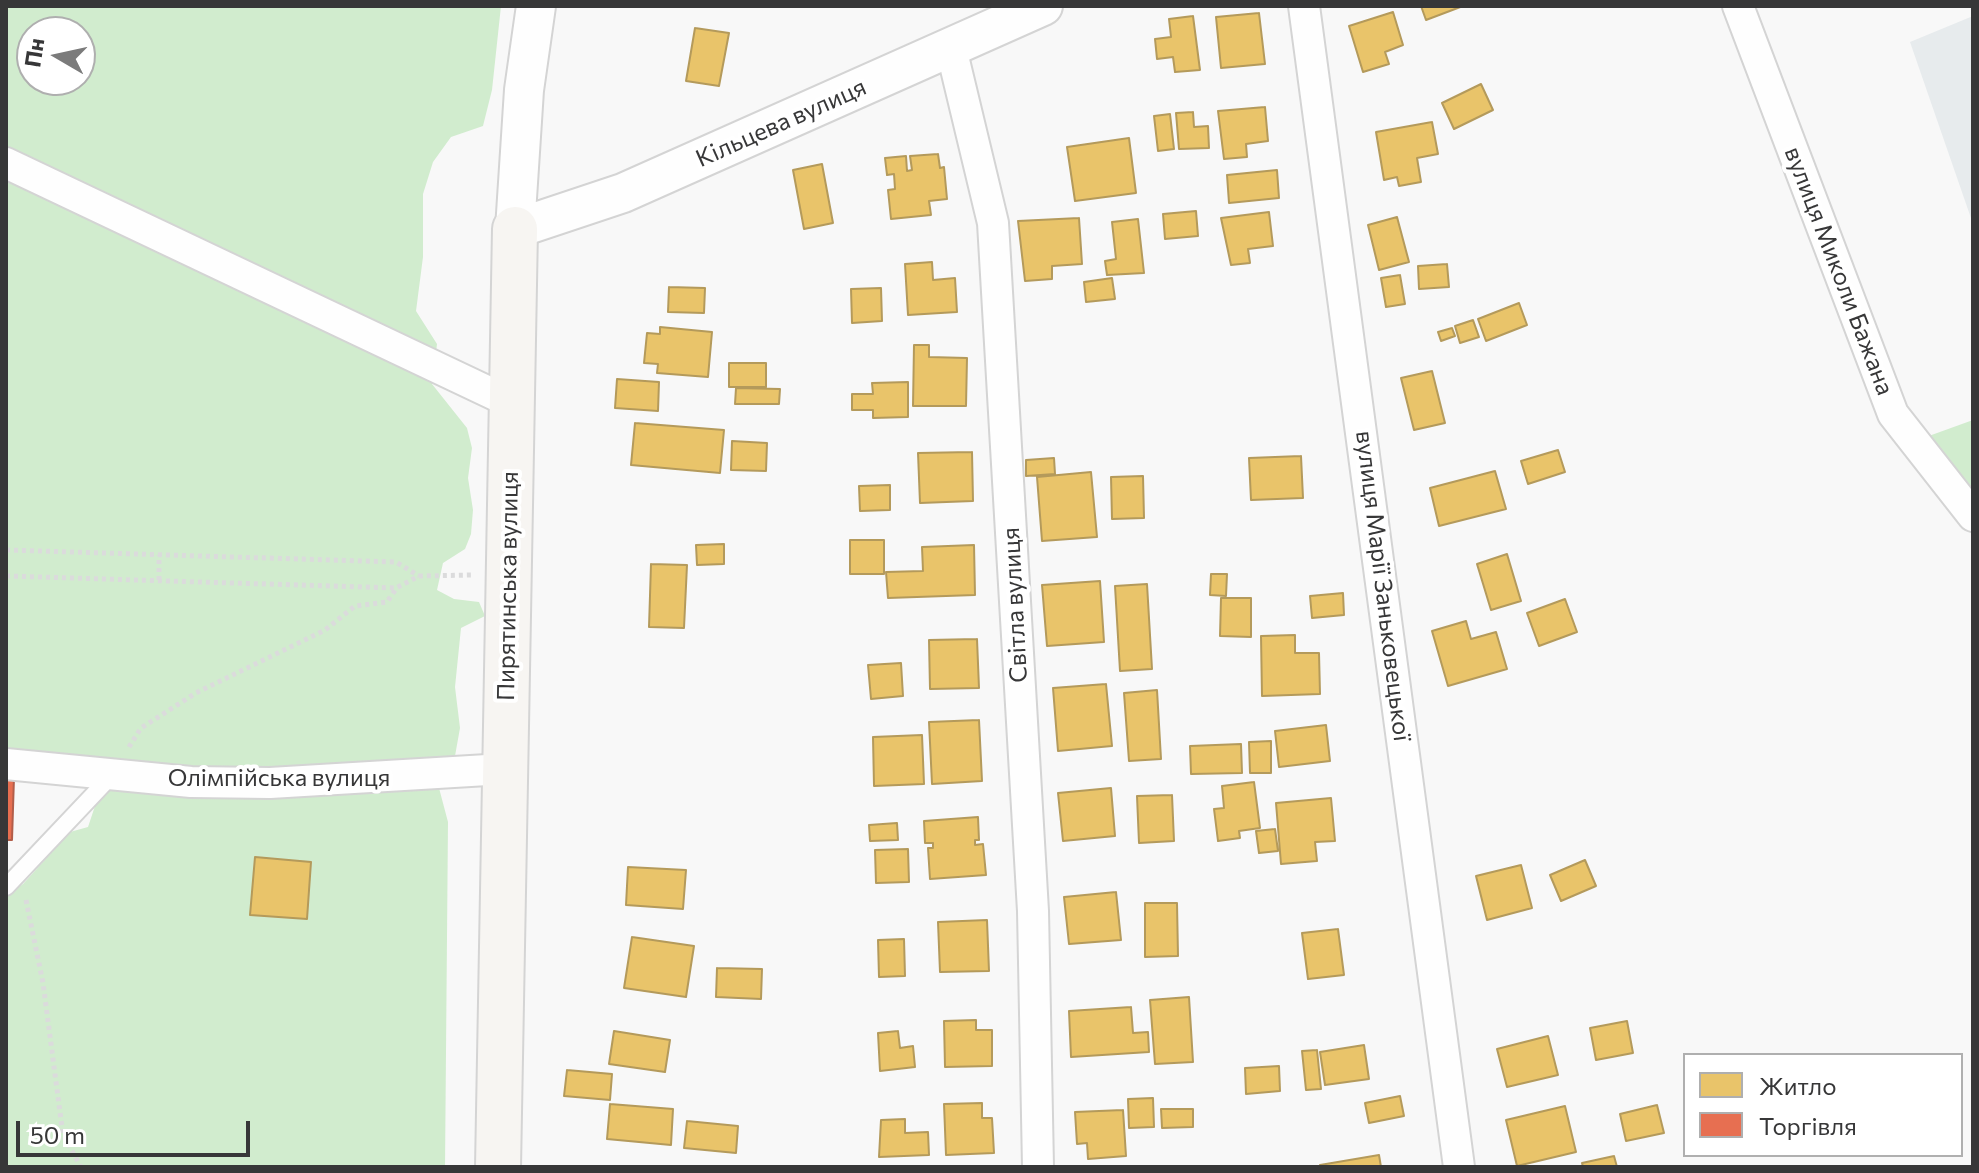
<!DOCTYPE html>
<meta charset="utf-8">
<style>
body{margin:0}
#map{position:relative;width:1979px;height:1173px;overflow:hidden;background:#f8f8f8;font-family:Commissioner,sans-serif}
canvas{display:block}
.frame{position:absolute;inset:0;border:8px solid #373738;pointer-events:none}
.legend{position:absolute;left:1683px;top:1053px;width:280px;height:104px;box-sizing:border-box;background:#fff;border:2px solid #afafaf;margin:0;padding:10px 14px;list-style:none;font-size:24px;color:#373738}
.legend li{display:flex;align-items:center;gap:16px;height:40px}
.legend b{width:40px;border:2px solid #afafaf}
.north{position:absolute;left:16px;top:16px;width:80px;height:80px;box-sizing:border-box;background:#fff;border:2px solid #afafaf;border-radius:50%;rotate:279deg;font-size:22px;font-weight:700;line-height:32px;text-align:center;color:#373738}
.north::after{content:'';display:block;margin:auto;width:28px;height:36px;background:#7b7b7b;clip-path:polygon(50% 0,100% 100%,50% 72%,0 100%)}
.scale{position:absolute;left:16px;top:1121px;width:234px;height:36px;box-sizing:border-box;border:4px solid #373738;border-top:0;padding-left:10px;font-size:24px;line-height:28px;white-space:nowrap;color:#373738;-webkit-text-stroke:6px #fff;paint-order:stroke}
</style>
<div id="map">
<canvas width="1979" height="1173"></canvas>
<div class="frame"></div>
<ul class="legend">
<li><b style="height:22px;background:#e9c46a"></b>Житло</li>
<li><b style="height:22px;background:#e76f51"></b>Торгівля</li>
</ul>
<div class="north">Пн</div>
<div class="scale">50 m</div>
</div>
<script>
const g = document.querySelector('canvas').getContext('2d');
g.lineJoin = 'round';
function paint(path, color) {
  g.fillStyle = color;
  g.fill(path, 'evenodd');
}
function shape(rows) {
  const path = new Path2D();
  for (const r of rows) {
    path.moveTo(r[0], r[1]);
    for (let i = 2; i < r.length; i += 2) path.lineTo(r[i], r[i + 1]);
  }
  return path;
}
function stroke(path, color, width, dash) {
  g.strokeStyle = color;
  g.lineWidth = width;
  g.lineCap = dash ? 'butt' : 'round';
  g.setLineDash(dash || []);
  g.stroke(path);
}
function drawText(font, color, halo, rows, align = 'center') {
  g.font = font + ' Commissioner,sans-serif';
  g.lineWidth = 8;
  g.setLineDash([]);
  g.textBaseline = 'middle';
  g.strokeStyle = halo;
  g.fillStyle = color;
  for (const [text, x, y, turn = 0] of rows) {
    g.save();
    g.translate(x, y);
    g.rotate((+turn || 0) * Math.PI / 180);
    g.textAlign = isNaN(turn) ? turn : align;
    if (halo) g.strokeText(text, 0, 0);
    g.fillText(text, 0, 0);
    g.restore();
  }
}
const built = shape([
 [1973,16,1973,224,1910,42]
]);
const green = shape([
 [6,6,501,6,492,90,483,126,451,137,433,162,423,194,423,257,416,311,437,344,432,384,467,428,472,448,468,478,473,510,471,534,465,549,443,563,437,590,454,599,479,602,485,616,461,628,455,687,460,728,455,756,434,763,310,773,6,760],
 [32,32,80,32,80,80,32,80],
 [1973,420,1973,499,1926,437],
 [409,782,439,788,448,822,445,1167,6,1167,6,895,23,884,70,832,88,827,95,806,116,783]
]);
const homes = shape([
 [1421,6,1463,6,1426,20,1421,6],
 [1393,12,1403,45,1385,52,1389,64,1363,72,1349,26,1393,12],
 [1259,13,1265,64,1221,68,1216,17,1259,13],
 [1193,16,1200,70,1175,72,1173,57,1157,59,1155,39,1171,37,1169,19,1193,16],
 [695,28,729,33,719,86,686,81,695,28],
 [1481,84,1493,110,1454,129,1442,103,1481,84],
 [1265,107,1268,141,1246,144,1247,157,1224,159,1218,111,1265,107],
 [1193,112,1194,127,1208,126,1209,148,1179,149,1176,113,1193,112],
 [1170,114,1174,149,1158,151,1154,116,1170,114],
 [1432,122,1438,154,1417,158,1421,182,1399,186,1397,177,1384,180,1376,132,1432,122],
 [1129,138,1136,193,1075,201,1067,147,1129,138],
 [938,154,940,168,944,167,947,199,929,201,931,215,891,219,888,190,895,189,894,174,887,175,885,158,906,156,907,171,912,170,910,156,938,154],
 [822,164,833,223,804,229,793,170,822,164],
 [1277,170,1279,198,1229,203,1227,175,1277,170],
 [1196,211,1198,236,1165,239,1163,214,1196,211],
 [1269,212,1273,246,1248,249,1250,263,1231,265,1221,218,1269,212],
 [1397,217,1409,262,1379,270,1368,225,1397,217],
 [1079,218,1082,264,1052,266,1052,279,1025,281,1018,221,1079,218],
 [1138,219,1144,273,1107,275,1105,261,1116,259,1112,222,1138,219],
 [932,262,933,280,955,278,957,312,908,315,905,264,932,262],
 [1447,264,1449,287,1419,289,1418,266,1447,264],
 [1400,275,1405,304,1386,307,1381,278,1400,275],
 [1112,278,1115,299,1086,302,1084,282,1112,278],
 [669,287,705,288,704,313,668,312,669,287],
 [881,288,882,321,852,323,851,289,881,288],
 [1519,303,1527,325,1486,341,1478,319,1519,303],
 [1473,320,1479,337,1460,343,1455,326,1473,320],
 [660,327,712,332,708,377,657,373,658,364,644,363,647,333,660,334,660,327],
 [1452,328,1455,336,1441,341,1438,332,1452,328],
 [914,345,929,345,929,357,967,358,966,406,913,406,914,345],
 [729,363,766,363,766,387,729,387,729,363],
 [1432,371,1445,423,1414,430,1401,378,1432,371],
 [617,379,659,382,658,411,615,408,617,379],
 [908,382,908,417,873,418,873,410,852,410,852,394,873,394,872,383,908,382],
 [736,388,780,389,779,404,735,404,736,388],
 [635,423,724,430,720,473,631,465,635,423],
 [732,441,767,443,766,471,731,470,732,441],
 [1558,450,1565,472,1528,484,1521,461,1558,450],
 [972,452,973,501,920,503,918,453,972,452],
 [1301,456,1303,498,1251,500,1249,458,1301,456],
 [1054,458,1055,474,1026,476,1026,460,1054,458],
 [1495,471,1506,509,1439,526,1430,488,1495,471],
 [1091,472,1097,537,1042,541,1037,477,1091,472],
 [1143,476,1144,518,1112,519,1111,477,1143,476],
 [890,485,890,510,860,511,859,486,890,485],
 [850,540,884,540,884,574,850,574,850,540],
 [724,544,724,564,697,565,696,545,724,544],
 [974,545,975,595,888,598,886,572,923,571,922,547,974,545],
 [1507,554,1521,601,1491,610,1477,564,1507,554],
 [651,564,687,565,684,628,649,627,651,564],
 [1211,574,1227,574,1226,596,1210,595,1211,574],
 [1100,581,1104,642,1047,646,1042,585,1100,581],
 [1147,584,1152,669,1120,671,1115,586,1147,584],
 [1343,593,1344,615,1312,618,1310,596,1343,593],
 [1221,598,1251,598,1251,637,1220,636,1221,598],
 [1565,599,1577,632,1539,646,1527,613,1565,599],
 [1466,621,1471,639,1496,632,1507,669,1448,686,1432,631,1466,621],
 [1295,635,1295,653,1319,653,1320,694,1262,696,1261,636,1295,635],
 [977,639,979,688,930,689,929,640,977,639],
 [901,663,903,696,871,699,868,665,901,663],
 [1106,684,1112,746,1058,751,1053,688,1106,684],
 [1157,690,1161,759,1129,761,1124,693,1157,690],
 [979,720,982,781,932,784,929,722,979,720],
 [1326,725,1330,761,1279,767,1275,731,1326,725],
 [922,735,924,784,874,786,873,737,922,735],
 [1271,741,1271,773,1250,773,1249,742,1271,741],
 [1241,744,1242,773,1191,774,1190,746,1241,744],
 [1254,782,1260,828,1239,831,1240,838,1218,841,1214,809,1224,808,1222,786,1254,782],
 [1111,788,1115,836,1063,841,1058,793,1111,788],
 [1172,795,1174,841,1139,843,1137,796,1172,795],
 [1331,798,1335,841,1315,842,1317,861,1281,864,1276,803,1331,798],
 [978,817,979,840,975,840,975,845,983,844,986,875,930,879,928,848,933,848,933,843,925,843,924,821,978,817],
 [897,823,898,840,870,841,869,825,897,823],
 [1275,829,1278,851,1259,853,1256,831,1275,829],
 [908,849,909,882,876,883,875,850,908,849],
 [255,857,311,862,307,919,250,915,255,857],
 [1585,860,1596,886,1561,901,1550,875,1585,860],
 [1521,865,1532,908,1487,920,1476,876,1521,865],
 [628,867,686,870,683,909,626,905,628,867],
 [1116,892,1121,940,1069,944,1064,897,1116,892],
 [1145,903,1177,903,1178,956,1145,957,1145,903],
 [987,920,989,971,940,972,938,922,987,920],
 [1338,929,1344,975,1308,979,1302,933,1338,929],
 [632,937,694,946,686,997,624,988,632,937],
 [904,939,905,976,879,977,878,940,904,939],
 [717,968,762,969,761,999,716,997,717,968],
 [1189,997,1193,1062,1155,1064,1150,1000,1189,997],
 [1131,1007,1133,1033,1148,1032,1149,1052,1071,1057,1069,1011,1131,1007],
 [976,1020,976,1030,992,1030,992,1066,945,1067,944,1021,976,1020],
 [1627,1021,1633,1053,1596,1060,1590,1028,1627,1021],
 [614,1031,670,1040,665,1072,609,1064,614,1031],
 [898,1031,900,1048,913,1046,915,1067,880,1071,878,1033,898,1031],
 [1548,1036,1558,1075,1507,1087,1497,1049,1548,1036],
 [1364,1045,1369,1079,1325,1085,1320,1052,1364,1045],
 [1317,1050,1321,1089,1306,1090,1302,1051,1317,1050],
 [1279,1066,1280,1091,1246,1094,1245,1068,1279,1066],
 [567,1070,612,1074,610,1100,564,1096,567,1070],
 [1400,1096,1404,1116,1369,1123,1365,1103,1400,1096],
 [1153,1098,1154,1127,1129,1128,1128,1099,1153,1098],
 [982,1103,982,1118,992,1118,994,1153,946,1155,944,1104,982,1103],
 [610,1104,673,1109,671,1145,607,1139,610,1104],
 [1657,1105,1664,1133,1626,1141,1620,1114,1657,1105],
 [1565,1106,1576,1152,1517,1166,1506,1120,1565,1106],
 [1161,1109,1193,1109,1193,1127,1162,1128,1161,1109],
 [1123,1110,1126,1156,1088,1159,1087,1143,1077,1144,1075,1112,1123,1110],
 [905,1119,905,1133,928,1132,929,1155,879,1157,881,1120,905,1119],
 [687,1121,738,1126,736,1153,684,1148,687,1121],
 [1379,1155,1381,1167,1320,1167,1320,1165,1379,1155],
 [1614,1156,1617,1167,1583,1167,1582,1163,1614,1156]
]);
const shops = shape([
 [6,777,14,777,12,840,6,840,6,777]
]);
const path = shape([
 [6,550,396,562,419,576],
 [6,576,396,588,419,576,473,575],
 [159,580,159,555],
 [129,747,141,728,196,693,325,630,355,606,387,602,396,589],
 [26,900,43,983,63,1135,81,1167]
]);
const service = shape([
 [6,887,112,775]
]);
const minor = shape([
 [1304,6,1459,1167],
 [1738,6,1893,414,1973,516],
 [951,48,993,223,1033,911,1038,1167],
 [6,163,512,403],
 [6,764,191,782,270,783,504,769]
]);
const tertiary = shape([
 [536,6,524,90,515,229,623,193,1043,6]
]);
const secondary = shape([
 [498,1167,515,229]
]);
const streetNames = [
 ["Кільцева вулиця",781,123,-24],
 ["вулиця Миколи Бажана",1839,271,69],
 ["Пирятинська вулиця",508,586,-89],
 ["вулиця Марії Заньковецької",1383,586,83],
 ["Світла вулиця",1015,605,-93],
 ["Олімпійська вулиця",279,778]
];
paint(built, '#e7ebed');
paint(green, '#d1ecce');
paint(homes, '#e9c46a');
stroke(homes, '#b49a5b', 2);
paint(shops, '#e76f51');
stroke(shops, '#b25e4a', 2);
stroke(service, '#d4d4d4', 20);
stroke(minor, '#d4d4d4', 34);
stroke(tertiary, '#d4d4d4', 42);
stroke(secondary, '#d4d4d4', 48);
stroke(path, '#dbdbdc', 5, [4, 4]);
stroke(service, '#fefefe', 16);
stroke(minor, '#fefefe', 30);
stroke(tertiary, '#fefefe', 38);
stroke(secondary, '#f7f5f2', 44);
drawText('24px', '#373738', '#fff', streetNames);
</script>
